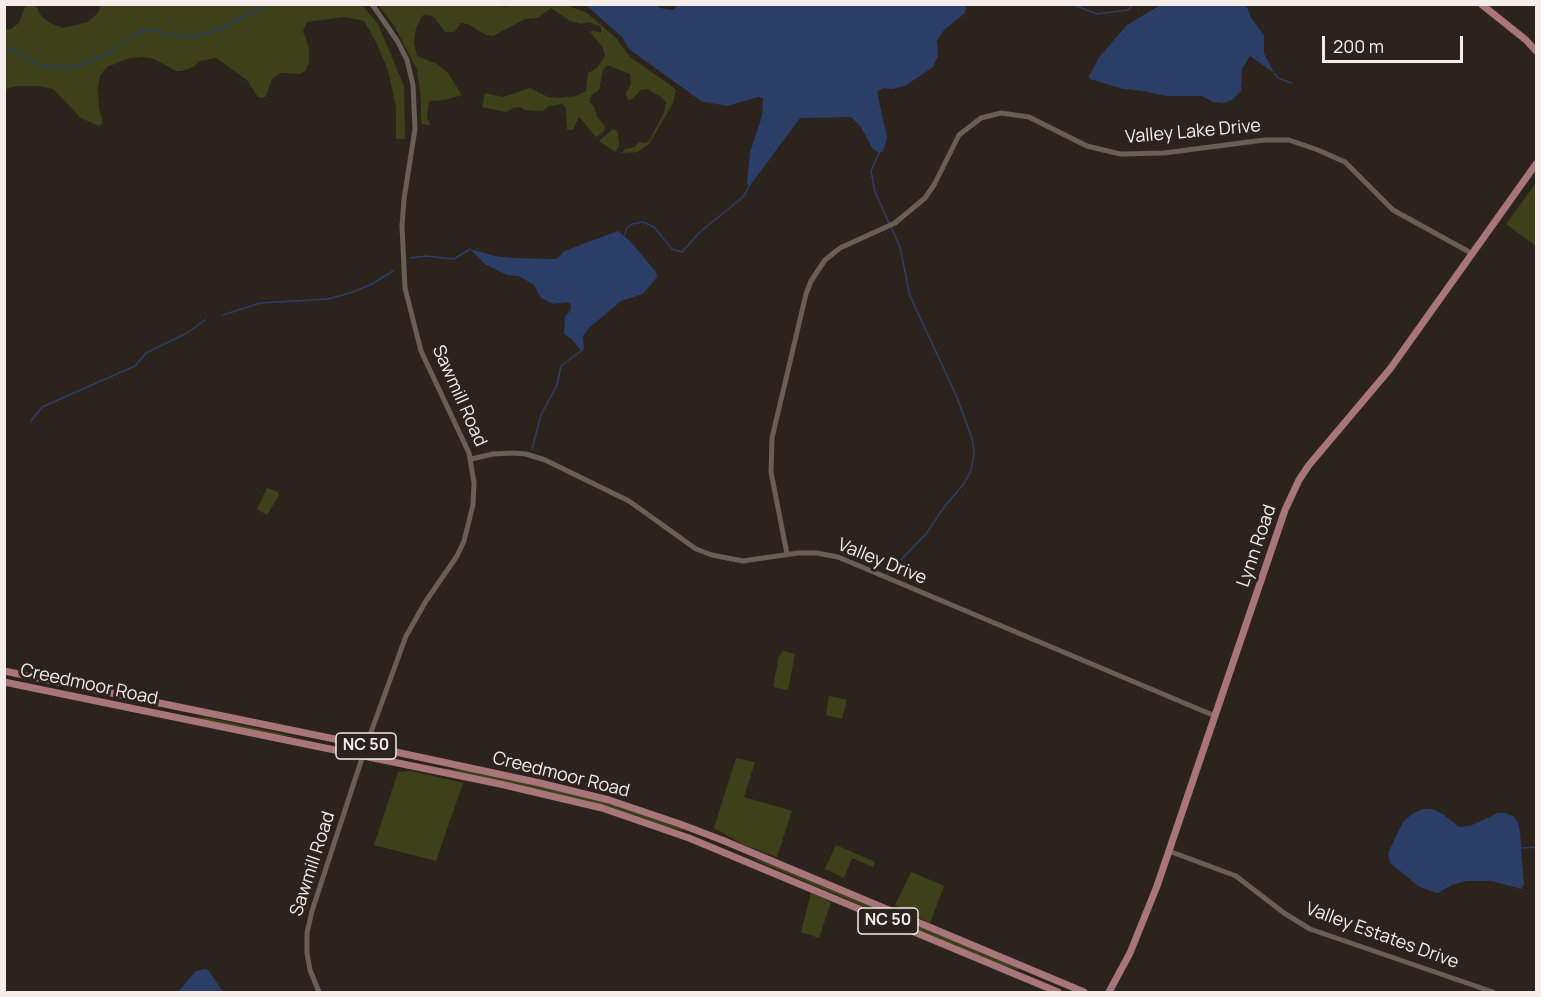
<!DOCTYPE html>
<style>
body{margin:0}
#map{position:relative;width:1541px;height:997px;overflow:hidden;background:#2d231d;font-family:Manrope,sans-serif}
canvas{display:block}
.frame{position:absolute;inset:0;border:6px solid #f4ede9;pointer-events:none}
.scale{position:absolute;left:1322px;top:36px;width:141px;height:27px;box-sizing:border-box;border:3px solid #f4ede9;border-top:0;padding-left:8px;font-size:18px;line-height:21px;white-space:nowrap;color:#f4ede9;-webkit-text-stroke:4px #2d231d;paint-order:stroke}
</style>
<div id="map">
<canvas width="1541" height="997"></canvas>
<div class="frame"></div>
<div class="scale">200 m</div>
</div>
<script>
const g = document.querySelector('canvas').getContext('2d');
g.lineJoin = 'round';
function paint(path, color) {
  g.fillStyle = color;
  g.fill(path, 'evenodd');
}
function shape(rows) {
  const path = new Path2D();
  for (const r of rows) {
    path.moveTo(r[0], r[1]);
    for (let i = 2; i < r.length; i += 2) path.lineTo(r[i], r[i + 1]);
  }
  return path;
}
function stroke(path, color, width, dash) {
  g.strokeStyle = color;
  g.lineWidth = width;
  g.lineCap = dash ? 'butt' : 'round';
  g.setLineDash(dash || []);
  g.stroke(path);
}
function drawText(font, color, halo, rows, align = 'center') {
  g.font = font + ' Manrope,sans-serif';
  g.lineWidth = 6;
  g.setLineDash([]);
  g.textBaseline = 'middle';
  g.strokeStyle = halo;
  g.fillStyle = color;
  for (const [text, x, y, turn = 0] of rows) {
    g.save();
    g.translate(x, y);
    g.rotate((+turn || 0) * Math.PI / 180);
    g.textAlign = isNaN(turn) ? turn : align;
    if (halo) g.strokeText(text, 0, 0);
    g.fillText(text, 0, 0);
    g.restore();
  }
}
const green = shape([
 [491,4,505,7,514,4,566,5,587,13,616,38,630,57,669,84,676,90,673,103,649,144,637,152,621,153,625,149,635,147,639,142,646,143,649,141,664,113,666,103,661,97,647,89,641,90,632,99,628,100,626,93,631,84,630,74,610,66,606,66,603,70,599,90,591,95,589,102,594,106,597,117,605,126,604,131,596,137,579,117,573,130,567,130,566,108,562,104,549,106,543,111,525,110,520,107,513,108,506,112,482,107,485,93,503,97,530,88,548,97,559,98,576,96,586,91,588,73,597,68,605,56,603,48,590,32,593,30,601,33,601,27,589,22,581,24,570,21,551,8,538,18,525,19,493,36,486,35,468,24,461,23,454,32,445,32,434,17,427,15,422,16,416,28,414,43,417,56,437,64,448,73,462,95,444,100,429,101,427,117,430,125,421,124,421,98,417,70,395,27,378,5],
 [26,5,35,5,42,17,50,23,63,28,88,22,98,13,101,5,362,5,378,24,404,86,405,139,396,139,396,107,388,70,376,42,364,21,344,17,307,22,303,31,309,48,309,63,306,70,300,74,281,73,276,76,272,79,266,96,263,98,258,97,247,80,216,58,200,61,193,67,181,71,176,71,154,59,141,57,126,59,107,67,100,76,98,87,99,109,103,123,99,126,81,118,53,89,39,86,18,86,5,89,5,30,11,29,19,23],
 [613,129,618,132,619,146,615,152,599,141],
 [1536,183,1536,246,1506,224],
 [267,488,278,492,279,495,267,515,257,509],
 [783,651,795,654,788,690,773,687,779,656],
 [829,696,847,700,842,719,826,715],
 [189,717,209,718,333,745,290,736,269,735],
 [736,758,755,762,744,797,792,811,777,857,742,844,714,828],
 [396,759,438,768,466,770,536,785,615,805,693,832,670,828,585,800],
 [411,771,463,783,436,861,374,845,398,772],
 [836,845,875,862,873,867,852,858,844,878,825,869],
 [748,857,768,863,1019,968,1018,970,994,962],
 [911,872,944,886,930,923,895,905],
 [811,893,831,902,819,938,801,932]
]);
const water = shape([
 [1162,4,1246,5,1251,18,1264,35,1264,53,1274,73,1250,56,1242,69,1241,91,1232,100,1223,103,1213,102,1202,96,1166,96,1143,91,1123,89,1090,79,1089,76,1100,56,1127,25],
 [679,5,679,4,967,5,964,14,944,30,937,40,938,56,933,67,905,86,892,89,883,88,877,92,887,138,883,151,879,153,872,148,861,127,851,117,800,118,749,187,747,183,750,152,762,116,763,98,758,97,727,106,701,101,629,49,622,37,586,5,656,5,660,8,672,10],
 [618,231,630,241,656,272,657,277,643,294,621,301,590,327,583,336,584,349,581,351,572,339,564,334,565,316,571,310,571,304,566,302,554,304,545,300,541,298,534,285,519,276,507,275,485,264,470,249,495,256,512,258,553,259,558,258,564,251],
 [1423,809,1432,809,1443,814,1459,827,1470,826,1498,813,1505,813,1513,816,1518,822,1520,832,1524,885,1521,889,1491,881,1466,881,1452,885,1438,893,1433,892,1418,886,1390,863,1388,853,1403,822,1412,814],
 [206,969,209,971,223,992,178,992,196,971]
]);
const stream = shape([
 [1071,4,1097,14,1128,10,1134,4],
 [4,50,12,50,22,53,34,63,44,66,66,68,87,63,106,54,132,36,142,31,158,31,177,36,193,37,218,30,268,4],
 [1274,73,1278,78,1291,83],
 [879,153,871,171,875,192,889,223],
 [625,235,626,229,632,224,643,222,654,227,672,249,682,252,700,232,743,197,749,187],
 [411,258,425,256,454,259,470,249],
 [223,315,260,303,328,299,350,293,370,285,393,271],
 [31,421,42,407,135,366,146,353,187,333,205,320],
 [532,449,541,415,557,385,561,366,581,351],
 [887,574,926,534,944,507,963,485,971,471,974,453,972,438,956,395,910,296,900,247,891,227],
 [1522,848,1536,847]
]);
const minor = shape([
 [471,459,493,454,512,453,526,454,545,460,629,501,696,549,712,555,743,561,798,553,817,553,838,557,1215,716],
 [787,554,771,472,772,438,806,294,811,281,825,260,840,248,895,223,925,198,934,185,959,135,981,118,1001,113,1029,117,1087,146,1120,154,1164,153,1264,140,1289,140,1318,150,1345,162,1393,210,1473,254],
 [1169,851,1236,876,1284,913,1310,929,1493,992],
 [319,992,310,970,307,953,307,933,312,911,366,746,406,636,426,601,457,556,464,541,473,505,474,483,469,453,421,351,405,288,402,226,404,199,415,129,413,85,407,60,398,42,372,4]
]);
const major = shape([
 [1481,4,1526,40,1536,51],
 [4,671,354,743,540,783,609,800,680,824,722,840,1084,992],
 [4,682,500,784,602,808,689,838,1058,992],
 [1109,992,1130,953,1157,886,1285,510,1299,480,1309,465,1390,369,1536,164]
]);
const shields = [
 [366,746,60],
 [888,921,60]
];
const shieldNames = [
 ["NC 50",366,746],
 ["NC 50",888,921]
];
const streetNames = [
 ["Valley Lake Drive",1193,132,-5],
 ["Sawmill Road",459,396,66],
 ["Lynn Road",1257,546,-71],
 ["Valley Drive",882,562,22],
 ["Creedmoor Road",89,685,12],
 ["Creedmoor Road",561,775,14],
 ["Sawmill Road",313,864,-72],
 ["Valley Estates Drive",1382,936,20]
];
paint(green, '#3d411a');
paint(water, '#2a3e68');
stroke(stream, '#2a3e68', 1.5);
stroke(minor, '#6a5e57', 5);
stroke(major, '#a8767a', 7);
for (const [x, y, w] of shields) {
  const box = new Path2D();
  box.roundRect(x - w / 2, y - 13, w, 26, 4.5);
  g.fillStyle = '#2d231d';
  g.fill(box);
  stroke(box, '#f4ede9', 1.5);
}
drawText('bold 16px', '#f4ede9', null, shieldNames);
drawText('18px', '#f4ede9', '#2d231d', streetNames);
</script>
